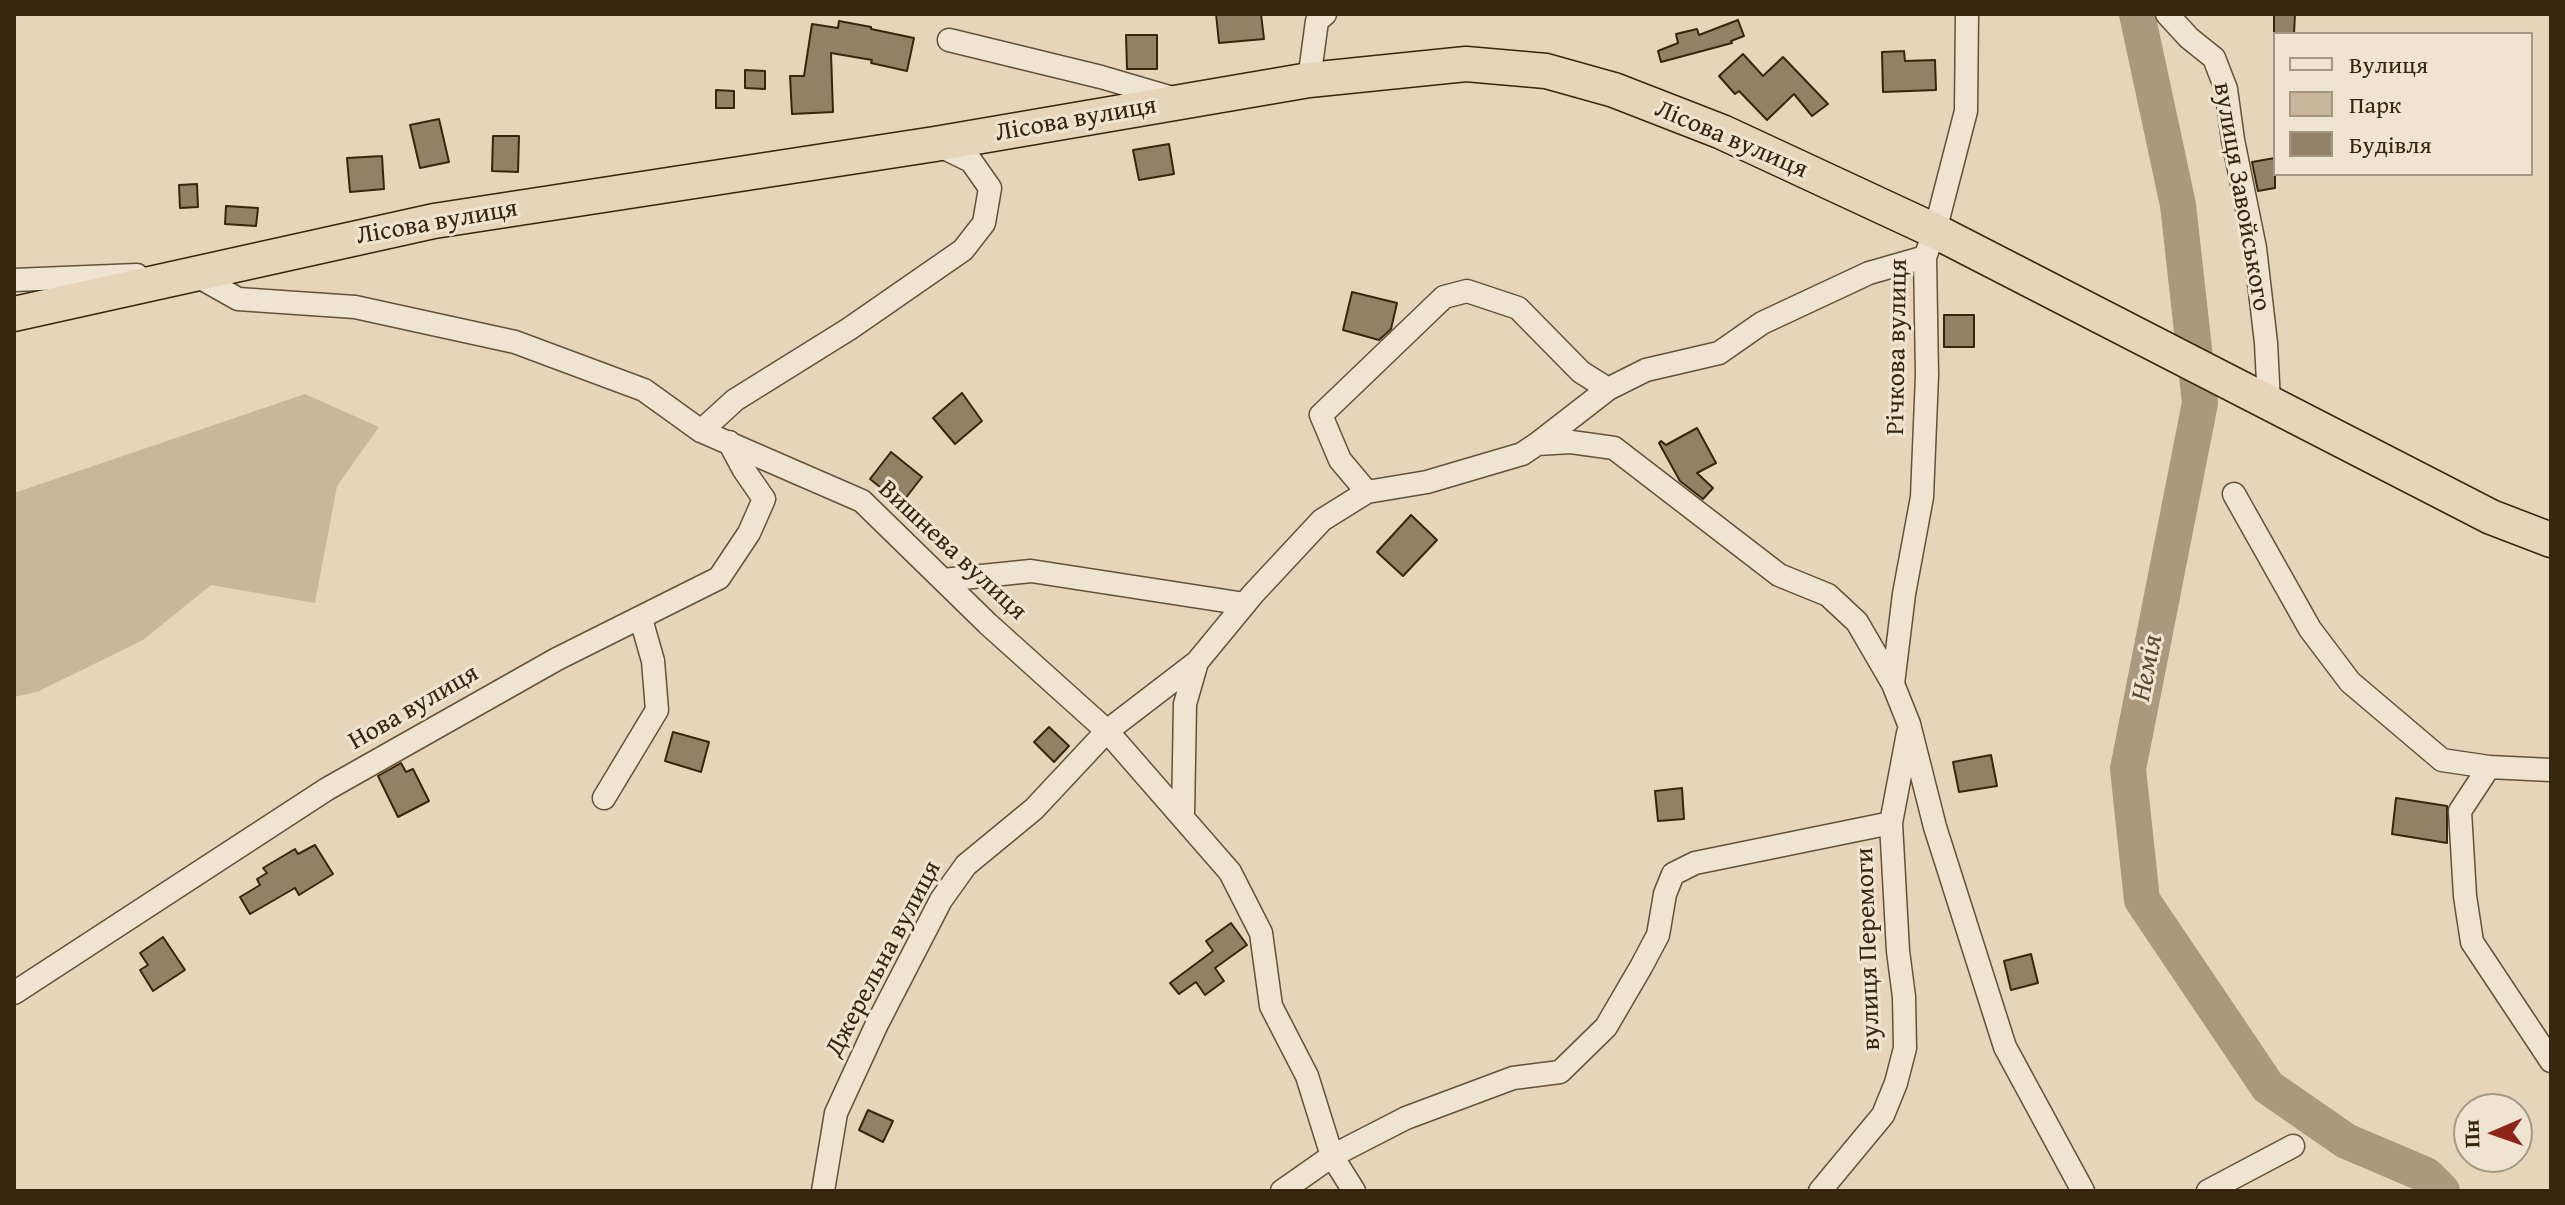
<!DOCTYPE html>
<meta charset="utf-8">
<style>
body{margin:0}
#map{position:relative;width:2565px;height:1205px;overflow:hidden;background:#e7d5ba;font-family:"Gentium Book Plus",serif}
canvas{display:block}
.frame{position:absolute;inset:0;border:16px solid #37250d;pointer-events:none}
.legend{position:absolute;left:2273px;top:32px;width:260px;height:144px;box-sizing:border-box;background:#efe4d2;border:2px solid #a59883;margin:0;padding:10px 14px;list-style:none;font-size:24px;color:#37250d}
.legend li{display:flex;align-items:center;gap:16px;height:40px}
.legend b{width:40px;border:2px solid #a59883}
.north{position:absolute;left:2453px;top:1093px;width:80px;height:80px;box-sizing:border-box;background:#efe4d2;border:2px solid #a59883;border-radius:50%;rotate:268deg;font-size:22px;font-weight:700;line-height:32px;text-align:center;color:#37250d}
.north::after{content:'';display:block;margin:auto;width:28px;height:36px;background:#8f2418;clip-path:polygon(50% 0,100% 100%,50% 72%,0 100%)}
</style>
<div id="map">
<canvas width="2565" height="1205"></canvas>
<div class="frame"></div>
<ul class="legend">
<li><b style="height:10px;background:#efe4d2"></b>Вулиця</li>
<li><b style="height:22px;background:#c9b79d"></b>Парк</li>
<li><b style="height:22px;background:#938167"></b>Будівля</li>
</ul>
<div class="north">Пн</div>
</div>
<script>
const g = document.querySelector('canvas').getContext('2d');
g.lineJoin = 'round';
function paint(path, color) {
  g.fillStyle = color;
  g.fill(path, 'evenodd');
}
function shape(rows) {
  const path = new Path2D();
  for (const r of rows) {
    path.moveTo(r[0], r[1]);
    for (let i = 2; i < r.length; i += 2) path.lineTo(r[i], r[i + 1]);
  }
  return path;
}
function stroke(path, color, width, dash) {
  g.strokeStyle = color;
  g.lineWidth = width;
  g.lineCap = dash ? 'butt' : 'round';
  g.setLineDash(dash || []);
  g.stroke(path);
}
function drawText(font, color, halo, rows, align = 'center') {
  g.font = font + ' "Gentium Book Plus",serif';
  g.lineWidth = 6;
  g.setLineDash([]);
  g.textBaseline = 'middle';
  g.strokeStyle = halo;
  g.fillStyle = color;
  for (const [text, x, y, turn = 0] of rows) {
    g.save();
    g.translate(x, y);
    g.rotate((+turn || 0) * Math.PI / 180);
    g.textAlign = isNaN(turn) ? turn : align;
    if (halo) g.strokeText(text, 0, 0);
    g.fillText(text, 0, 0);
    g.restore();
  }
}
const green = shape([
 [305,394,379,427,337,486,315,603,211,585,143,640,37,692,14,697,14,493]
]);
const river = shape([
 [2137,14,2178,205,2200,403,2128,769,2142,900,2268,1087,2346,1141,2426,1175,2442,1191]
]);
const building = shape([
 [1216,14,1261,14,1264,39,1219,43,1216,14],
 [2274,14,2295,14,2294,34,2274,34,2274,14],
 [1738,20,1744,36,1731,41,1732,43,1661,62,1658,51,1678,43,1676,34,1697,29,1699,35,1738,20],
 [839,21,871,27,871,29,914,38,907,71,871,63,872,60,831,53,833,112,792,114,790,76,804,76,812,24,838,28,839,21],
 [1126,35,1157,35,1157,69,1127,69,1126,35],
 [1904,51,1905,61,1935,60,1936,90,1883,92,1882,52,1904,51],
 [1743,54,1763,76,1783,57,1828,104,1812,116,1794,94,1767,120,1739,91,1735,94,1719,76,1743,54],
 [745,70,765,71,765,89,745,88,745,70],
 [716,90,734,91,734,108,716,108,716,90],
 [439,119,449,162,420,168,410,125,439,119],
 [493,136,519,136,518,172,492,171,493,136],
 [1169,144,1174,174,1139,180,1133,150,1169,144],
 [382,156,384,189,350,192,347,158,382,156],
 [2275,158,2275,188,2258,191,2252,162,2275,158],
 [197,184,198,207,180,208,179,185,197,184],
 [226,206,258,208,256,226,225,224,226,206],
 [1352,292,1397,303,1391,329,1379,340,1343,330,1352,292],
 [1944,315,1974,315,1974,347,1944,347,1944,315],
 [962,393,982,421,955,444,933,418,962,393],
 [1697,428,1716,463,1697,473,1713,488,1703,499,1680,481,1659,443,1661,441,1666,445,1697,428],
 [891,452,922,477,901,504,870,479,891,452],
 [1411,515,1437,540,1403,576,1377,552,1411,515],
 [1049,727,1069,746,1054,762,1034,742,1049,727],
 [673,732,709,742,701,772,665,761,673,732],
 [1991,755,1997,786,1959,792,1953,762,1991,755],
 [401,763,406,772,413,769,429,801,398,817,378,776,401,763],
 [1682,788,1684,819,1658,821,1655,791,1682,788],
 [2396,798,2447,806,2447,843,2392,834,2396,798],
 [315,845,333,874,299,895,295,888,250,914,240,897,260,885,257,879,267,873,263,868,295,849,298,854,315,845],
 [1231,923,1247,945,1215,968,1224,981,1205,995,1196,982,1179,994,1170,983,1213,951,1206,941,1231,923],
 [163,937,185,970,153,991,140,970,148,965,140,953,163,937],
 [2031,954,2038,983,2011,990,2004,961,2031,954],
 [868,1110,893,1121,883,1142,859,1130,868,1110]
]);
const minor = shape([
 [2167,14,2189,38,2214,58,2226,89,2233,140,2255,248,2266,343,2269,402],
 [949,40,1101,77,1176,99],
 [1309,80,1317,21,1325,14],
 [192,273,238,299,355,307,515,342,644,390,701,431,862,501,988,624,1107,731,1230,872,1261,933,1271,1006,1307,1076,1332,1156,1354,1191],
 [14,280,137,275],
 [1608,389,1646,370,1719,353,1762,323,1869,273,1925,257],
 [701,431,735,400,849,329,963,250,984,223,990,188,971,161,938,145],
 [1537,444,1608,389,1581,372,1518,308,1467,291,1444,297,1321,415,1340,460,1367,492,1427,482,1522,454,1537,444,1571,442,1614,448,1779,575,1828,595,1857,622,1893,684,1909,724,1935,827,2005,1047,2083,1191],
 [2234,494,2310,629,2350,682,2442,760,2489,767],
 [943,580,1031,571,1245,604],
 [1893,684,1904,594,1922,497,1927,375,1925,257,1935,231,1966,111,1967,14],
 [2551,770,2489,767,2460,811,2465,896,2472,942,2551,1061],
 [604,798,657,710,653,661,641,619],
 [1183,816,1185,704,1197,662,1253,594,1322,520,1367,492],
 [14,993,327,789,557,659,719,578,749,533,764,499,744,470,729,442],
 [823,1191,836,1113,877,1024,941,900,966,865,1034,809,1107,731,1197,662],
 [1282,1191,1332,1156,1406,1118,1513,1078,1560,1072,1606,1027,1641,967,1658,935,1665,894,1673,874,1695,863,1891,823],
 [1820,1191,1883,1115,1896,1083,1905,1048,1904,997,1898,951,1891,823,1908,733],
 [2208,1191,2293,1146]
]);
const highway = shape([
 [14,314,434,221,935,144,1309,80,1466,64,1546,71,1614,90,1722,132,1935,231,2491,517,2551,540]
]);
const streetNames = [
 ["Лісова вулиця",1076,120,-10],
 ["Лісова вулиця",1731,140,23],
 ["вулиця Завойського",2241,197,80],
 ["Лісова вулиця",437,223,-10],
 ["Річкова вулиця",1898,347,-89],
 ["Вишнева вулиця",952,551,43],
 ["Нова вулиця",414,708,-30],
 ["вулиця Перемоги",1869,949,-92],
 ["Джерельна вулиця",884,959,-62]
];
const waterNames = [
 ["Немія",2148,668,-79]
];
paint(green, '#c9b79d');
stroke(river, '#ab997f', 36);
paint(building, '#938167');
stroke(building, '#37250d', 2);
stroke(minor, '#635138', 25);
stroke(highway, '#37250d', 37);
stroke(minor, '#efe4d2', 22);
stroke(highway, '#e7d5ba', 34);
drawText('26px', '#37250d', '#efe4d2', streetNames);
drawText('italic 28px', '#5a482f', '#efe4d2', waterNames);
</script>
